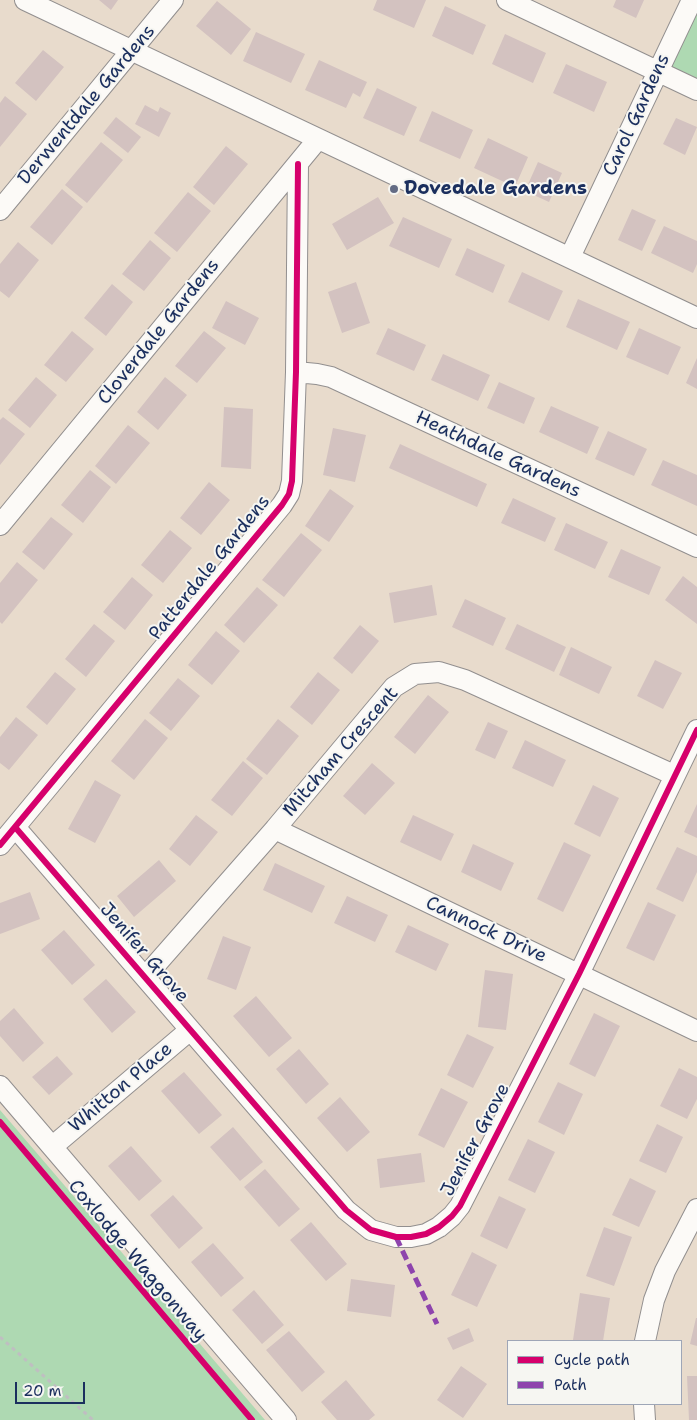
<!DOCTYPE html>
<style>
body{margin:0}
#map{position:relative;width:697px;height:1420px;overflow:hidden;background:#e8dbcc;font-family:"Shantell Sans",sans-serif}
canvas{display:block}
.legend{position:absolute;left:507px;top:1340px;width:175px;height:65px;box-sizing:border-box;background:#f6f6f2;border:1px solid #9ea6b7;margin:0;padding:6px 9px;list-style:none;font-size:15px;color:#1b2f5e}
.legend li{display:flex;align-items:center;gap:10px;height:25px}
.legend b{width:25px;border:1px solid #9ea6b7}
.scale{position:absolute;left:15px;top:1382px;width:70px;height:22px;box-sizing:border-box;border:2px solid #1b2f5e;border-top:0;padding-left:6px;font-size:15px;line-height:18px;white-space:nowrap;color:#1b2f5e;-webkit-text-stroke:4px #f6f6f2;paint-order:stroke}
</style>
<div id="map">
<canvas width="697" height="1420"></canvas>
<ul class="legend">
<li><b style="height:6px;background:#d6006c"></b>Cycle path</li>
<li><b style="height:6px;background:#8e44ad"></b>Path</li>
</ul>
<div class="scale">20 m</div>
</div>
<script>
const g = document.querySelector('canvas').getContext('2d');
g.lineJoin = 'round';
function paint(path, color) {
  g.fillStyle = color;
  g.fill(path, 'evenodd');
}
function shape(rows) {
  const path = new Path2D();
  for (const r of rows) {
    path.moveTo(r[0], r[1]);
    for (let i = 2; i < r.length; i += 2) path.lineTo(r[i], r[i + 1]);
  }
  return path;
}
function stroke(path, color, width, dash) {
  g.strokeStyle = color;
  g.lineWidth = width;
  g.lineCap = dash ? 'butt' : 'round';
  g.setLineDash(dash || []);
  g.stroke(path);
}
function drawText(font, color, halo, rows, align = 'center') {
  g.font = font + ' "Shantell Sans",sans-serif';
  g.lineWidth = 4;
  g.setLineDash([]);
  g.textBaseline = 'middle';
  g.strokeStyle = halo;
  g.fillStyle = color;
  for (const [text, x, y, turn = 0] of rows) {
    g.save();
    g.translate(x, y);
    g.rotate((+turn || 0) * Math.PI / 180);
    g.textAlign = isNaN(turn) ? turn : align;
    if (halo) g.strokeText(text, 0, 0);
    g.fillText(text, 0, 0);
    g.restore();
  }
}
const green = shape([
 [697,10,697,78,670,66],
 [0,1110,265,1420,0,1420]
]);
const building = shape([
 [99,0,118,0,111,10],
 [377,0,426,0,414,28,373,10],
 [616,0,644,0,636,18,613,7],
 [217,1,251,29,231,55,196,26],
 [445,6,486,25,473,55,432,36],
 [256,32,305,54,291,83,243,61],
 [505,34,546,53,533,83,492,64],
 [43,50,64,67,36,101,15,83],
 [319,60,367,82,360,97,353,93,346,108,305,90],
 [566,64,607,82,594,112,553,93],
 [377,88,417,107,404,136,363,118],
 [5,96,27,114,0,147,0,103],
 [145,105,158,112,160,107,171,113,159,137,135,124],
 [432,111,473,130,460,159,419,141],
 [116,117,141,137,128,153,103,133],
 [676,118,697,127,685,155,663,144],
 [488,138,528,157,515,187,474,168],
 [101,142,123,160,87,203,65,185],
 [226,146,248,164,214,205,193,187],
 [538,162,562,173,549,202,525,191],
 [62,189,83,207,52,245,30,227],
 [188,192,211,211,177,252,154,233],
 [378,197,394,223,347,250,332,224],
 [632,209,656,220,642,251,618,240],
 [403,217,452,239,439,268,389,246],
 [664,226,697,241,697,264,693,273,651,253],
 [150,240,171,258,144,291,122,274],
 [18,242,39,260,9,298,0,291,0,264],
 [467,248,505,265,493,293,455,275],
 [522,272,563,291,549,321,508,302],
 [356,282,370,323,342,333,328,292],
 [112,284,133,302,106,336,84,318],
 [578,299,630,322,617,350,566,327],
 [226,301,259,318,245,345,212,328],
 [388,328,426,345,414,371,376,354],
 [639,328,681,347,668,375,626,357],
 [72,331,94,349,66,382,44,365],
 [204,331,226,348,197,383,175,366],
 [443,354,490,375,478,401,431,380],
 [697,358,697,389,686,383],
 [36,377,57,395,30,428,8,410],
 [165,377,187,395,158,430,137,412],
 [499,382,535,398,524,424,487,408],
 [551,406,599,427,587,454,539,432],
 [224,407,253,409,251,469,221,467],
 [3,417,25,434,0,465,0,420],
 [128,425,150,443,116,484,95,466],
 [333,428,366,435,355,482,323,475],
 [608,431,647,449,634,476,595,459],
 [400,444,487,484,477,507,389,468],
 [663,460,697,475,697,506,651,485],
 [90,470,111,487,83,523,61,505],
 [209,482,230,500,201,535,180,518],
 [330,489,354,506,329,542,305,526],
 [513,498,556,518,545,542,501,523],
 [51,517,73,534,44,570,22,552],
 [566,523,608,542,595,569,554,550],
 [170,530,192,548,163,583,141,565],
 [301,533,322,550,284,597,262,580],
 [621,549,661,567,649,595,608,577],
 [17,562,38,580,2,624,0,622,0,583],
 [683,576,697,587,697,624,665,600],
 [132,577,153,595,125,630,103,612],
 [432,585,437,615,394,623,389,593],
 [257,587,278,605,244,643,224,625],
 [465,599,506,618,493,646,452,627],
 [94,624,115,641,86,677,65,659],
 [517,624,566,647,554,672,505,649],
 [360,625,379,641,352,674,333,658],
 [216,631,240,651,212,685,188,665],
 [571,647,612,667,599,694,559,675],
 [655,660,682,673,663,709,637,696],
 [55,672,76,689,47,725,26,707],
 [318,672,340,690,312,725,290,707],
 [178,678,200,696,171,731,149,713],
 [428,695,449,712,415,754,394,737],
 [16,717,38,735,9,770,0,763,0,737],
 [145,719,168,738,134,780,111,761],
 [278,719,299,736,267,775,246,759],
 [488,722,508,731,495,759,475,750],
 [525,740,566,760,553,787,512,768],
 [243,761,263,778,232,816,211,800],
 [372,763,395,783,365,815,343,796],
 [95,780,121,795,95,843,68,829],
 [593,785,619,798,600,837,574,824],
 [697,804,697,838,684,832],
 [196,815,218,832,190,866,169,849],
 [413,815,454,834,441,861,400,842],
 [564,842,591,855,563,912,537,899],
 [473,844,514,863,501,891,461,872],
 [677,847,697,856,697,872,683,902,656,889],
 [159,860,176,881,134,917,117,896],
 [275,863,325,886,312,913,263,890],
 [30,892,40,919,0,934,0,903],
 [347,896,388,915,375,942,334,923],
 [648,902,676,915,654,961,626,948],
 [408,925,449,944,436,971,395,952],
 [64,930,95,965,72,985,41,950],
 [223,936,251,947,236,990,207,979],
 [485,970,513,974,506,1030,478,1027],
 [106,979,136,1012,112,1033,83,999],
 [256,996,292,1038,269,1057,233,1016],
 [14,1008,44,1043,23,1062,0,1036,0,1021],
 [594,1013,620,1026,595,1077,569,1064],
 [467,1034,494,1047,473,1088,447,1075],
 [299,1049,329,1084,306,1104,276,1069],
 [57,1056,73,1074,49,1095,32,1077],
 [679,1068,697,1077,697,1099,687,1119,660,1106],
 [184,1072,222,1115,199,1134,161,1091],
 [558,1082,583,1094,564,1135,538,1122],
 [441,1088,468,1102,444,1148,418,1135],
 [340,1097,370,1132,347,1152,317,1118],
 [657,1124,683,1137,666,1173,639,1161],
 [233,1127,263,1162,240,1181,210,1147],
 [528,1139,555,1152,535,1193,508,1180],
 [131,1146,162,1181,139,1201,108,1166],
 [421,1153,425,1182,380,1188,377,1159],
 [265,1169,300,1209,279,1227,244,1187],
 [630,1178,656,1191,639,1227,612,1215],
 [173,1195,203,1228,179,1249,150,1215],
 [499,1196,526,1209,507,1249,480,1236],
 [311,1222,347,1264,326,1281,290,1240],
 [604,1227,632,1237,614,1286,586,1276],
 [213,1243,244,1278,221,1297,191,1262],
 [472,1252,497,1265,477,1307,451,1295],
 [351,1279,395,1285,391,1317,347,1311],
 [254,1290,284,1325,262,1344,232,1310],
 [580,1293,610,1298,603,1341,573,1340],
 [696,1318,697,1318,697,1346,690,1344],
 [469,1328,474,1341,453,1350,447,1338],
 [289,1331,325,1372,302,1392,266,1350],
 [461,1366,487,1384,463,1418,437,1400],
 [687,1376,697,1376,697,1420,689,1420],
 [346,1380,375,1415,369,1420,337,1420,321,1402]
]);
const path = shape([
 [0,1337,93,1420]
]);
const street = shape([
 [25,0,697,318],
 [507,0,697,90],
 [0,210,173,0],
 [570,257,692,0],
 [296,372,317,374,331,377,697,547],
 [0,525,318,139],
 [15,827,346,1210,371,1230,396,1237,411,1237,426,1234,439,1227,452,1216,460,1206,579,974,697,730],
 [275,829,697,1031],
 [0,845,282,505,289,494,292,481,296,372,298,164],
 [145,977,275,829,394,687,415,674,439,672,465,680,674,775],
 [0,1086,286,1420],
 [53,1146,190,1030],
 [645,1341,654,1300,665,1271,697,1209],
 [644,1404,645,1420]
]);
const quiet = shape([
 [396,1237,437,1324]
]);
const cycleway = shape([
 [15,827,346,1210,371,1230,396,1237,411,1237,426,1234,439,1227,452,1216,460,1206,579,974,697,730],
 [0,845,282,505,289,494,292,481,296,372,298,164],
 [0,1122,252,1420]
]);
const markers = [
 [394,189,5,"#636b84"]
];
const streetNames = [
 ["Derwentdale Gardens",87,105,-50],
 ["Carol Gardens",637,115,-65],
 ["Cloverdale Gardens",159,332,-51],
 ["Heathdale Gardens",498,455,25],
 ["Patterdale Gardens",210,568,-51],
 ["Mitcham Crescent",341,752,-49],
 ["Cannock Drive",486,930,25],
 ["Jenifer Grove",144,953,49],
 ["Whitton Place",121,1088,-40],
 ["Jenifer Grove",476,1140,-62],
 ["Coxlodge Waggonway",137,1261,50]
];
const poiNames = [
 ["Dovedale Gardens",404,189]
];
paint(green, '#aed9b2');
paint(building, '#d3c2c0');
stroke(street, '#928f8f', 22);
stroke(path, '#bfbec1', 3, [4, 4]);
stroke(street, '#fcfaf7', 20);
stroke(quiet, '#8e44ad', 5, [10, 5]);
stroke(cycleway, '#d6006c', 6);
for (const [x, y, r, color] of markers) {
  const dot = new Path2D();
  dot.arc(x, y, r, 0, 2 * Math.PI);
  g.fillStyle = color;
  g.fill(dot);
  stroke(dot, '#f6f6f2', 2);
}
drawText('19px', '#1b2f5e', '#f6f6f2', streetNames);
drawText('bold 19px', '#1b2f5e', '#f6f6f2', poiNames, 'left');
</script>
